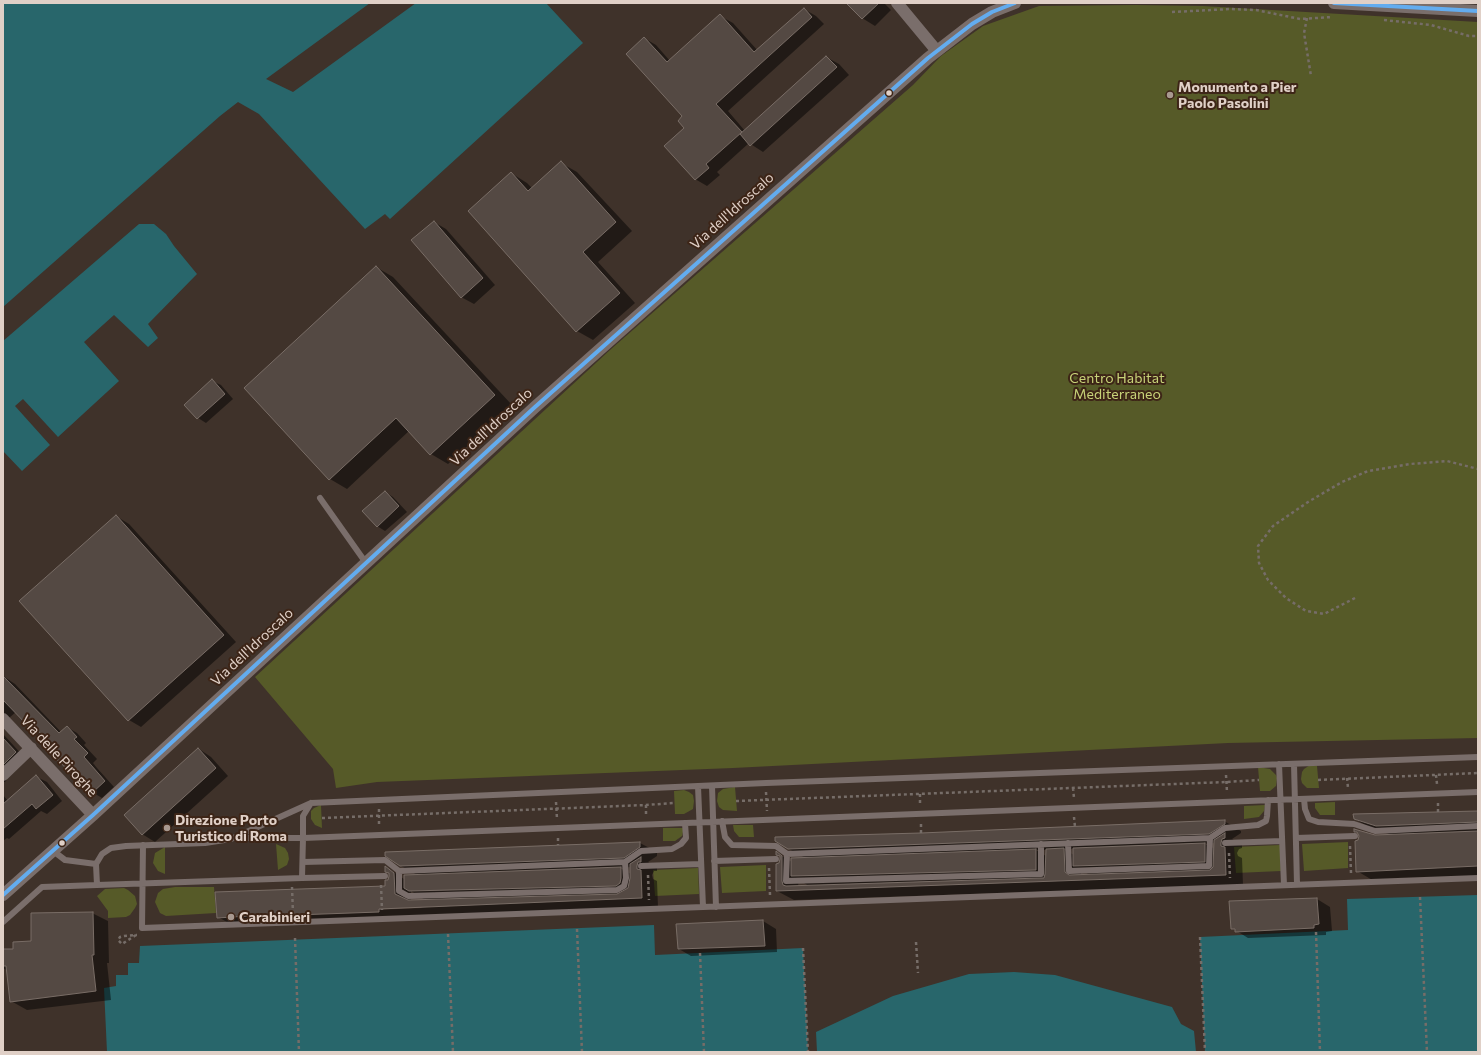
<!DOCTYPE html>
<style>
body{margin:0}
#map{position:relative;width:1481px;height:1055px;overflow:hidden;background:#3f322a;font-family:Commissioner,sans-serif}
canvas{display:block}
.frame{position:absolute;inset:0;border:4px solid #e0d0c7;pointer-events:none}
</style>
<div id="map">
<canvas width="1481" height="1055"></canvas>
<div class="frame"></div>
</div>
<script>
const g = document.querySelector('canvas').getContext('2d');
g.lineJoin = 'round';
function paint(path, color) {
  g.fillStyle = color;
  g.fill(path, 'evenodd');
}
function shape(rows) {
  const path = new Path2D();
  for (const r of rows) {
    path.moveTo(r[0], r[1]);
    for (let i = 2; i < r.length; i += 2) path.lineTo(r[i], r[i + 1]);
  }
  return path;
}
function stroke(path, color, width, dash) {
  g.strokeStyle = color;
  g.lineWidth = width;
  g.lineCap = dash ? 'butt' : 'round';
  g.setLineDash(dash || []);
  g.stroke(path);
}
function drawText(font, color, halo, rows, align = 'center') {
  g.font = font + ' Commissioner,sans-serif';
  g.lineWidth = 4;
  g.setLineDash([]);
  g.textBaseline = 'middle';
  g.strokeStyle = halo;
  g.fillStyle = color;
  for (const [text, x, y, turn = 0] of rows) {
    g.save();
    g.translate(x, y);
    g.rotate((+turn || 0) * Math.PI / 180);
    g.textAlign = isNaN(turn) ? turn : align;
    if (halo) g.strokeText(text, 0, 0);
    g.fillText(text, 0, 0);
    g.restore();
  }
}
const green = shape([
 [1136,5,1203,6,1478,22,1478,738,1228,743,733,768,377,782,336,788,333,769,255,677,610,350,913,85,941,56,983,26,1039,6],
 [1310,765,1317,766,1319,788,1307,788,1302,783,1301,779,1302,772,1304,769],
 [1258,767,1270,769,1276,775,1277,778,1276,786,1270,791,1260,791],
 [735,787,737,811,723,810,719,807,717,801,718,793,723,789],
 [684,790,689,792,693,795,694,801,693,809,684,814,675,814,674,791],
 [1335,802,1335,815,1320,815,1315,808,1315,803],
 [321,805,322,828,315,825,311,819,311,811,314,808],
 [1265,805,1264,811,1259,817,1244,819,1244,806],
 [733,825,753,825,754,837,739,837,734,831],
 [663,828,684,828,682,836,675,841,663,841],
 [1348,842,1348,868,1304,871,1302,844],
 [276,844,285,848,288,853,289,859,287,865,278,870],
 [1280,845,1281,871,1236,873,1234,847],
 [165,847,165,874,158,871,153,863,155,853],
 [766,865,766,891,722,893,720,867],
 [698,868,699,894,655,896,653,870],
 [175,887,214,887,216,913,166,916,160,913,155,902,158,893,163,889],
 [124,888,128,890,135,896,137,904,135,908,130,915,126,917,108,918,108,911,97,896,105,889]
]);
const water = shape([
 [3,3,370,3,266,79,293,92,416,3,546,3,583,43,390,219,385,214,365,229,259,114,238,102,220,116,3,307],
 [139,224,154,224,166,234,174,246,197,274,148,324,158,338,148,347,114,315,84,342,119,381,58,437,23,399,15,406,50,445,22,471,3,451,3,341],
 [1478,895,1478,1052,1205,1052,1200,937,1348,930,1347,899],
 [654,925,655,955,803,948,808,1052,107,1052,104,988,116,986,116,975,128,975,128,963,139,963,140,946],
 [1014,972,1055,975,1172,1007,1181,1024,1194,1031,1196,1052,817,1052,816,1032,893,996,969,974]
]);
const shadow = shape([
 [848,3,884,3,891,10,875,26,862,18],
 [804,9,816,16,824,24,728,111,745,131,826,57,839,64,849,75,763,152,749,143,717,172,720,175,707,186,695,179,684,116,644,38,656,45,670,61,720,16,733,23,758,51],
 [561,163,577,172,632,231,598,262,635,303,593,340,577,331,511,173,527,183,533,189],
 [434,222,446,229,495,285,474,304,461,297],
 [376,267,393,277,512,405,448,464,431,454,409,431,347,489,330,479],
 [212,381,221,385,233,399,206,423,198,418,185,405],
 [385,492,393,497,407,512,385,531,377,526],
 [116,516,129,524,236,642,141,727,129,720],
 [3,676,15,684,61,732,67,727,77,733,86,743,84,745,97,759,93,763,97,768,114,787,102,798,92,792,79,777,73,774,52,745,39,732,29,726,16,712,3,723],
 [3,734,25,758,8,775,6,781,3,783],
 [199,749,211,757,228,776,155,842,142,834],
 [37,777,47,782,62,801,47,814,41,811,9,839,7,838,3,841,3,795,8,801],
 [1478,812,1478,876,1374,881,1357,871,1375,836,1393,835,1372,829,1355,819],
 [1224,821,1241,831,1241,833,1232,839,1242,844,1242,848,1239,849,1237,853,1238,856,1242,858,1243,885,794,900,777,891,781,856,777,853,792,862,807,859,789,849,921,834],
 [1215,843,1215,849,1205,844],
 [1063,849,1074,849,1074,855],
 [1036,850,1046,850,1046,856],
 [1081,870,1085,872,1091,876,1081,876],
 [799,880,809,886,798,886],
 [640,843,657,852,657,856,648,862,657,867,657,871,654,871,652,875,653,879,657,881,658,907,234,926,218,917,386,886,390,873,386,867,404,879,419,876,401,866],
 [631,867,631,874,620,868],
 [411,891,422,898,427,901,411,901],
 [420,906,422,908,374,910,374,908],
 [1317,899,1330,907,1332,931,1326,932,1326,935,1248,938,1232,928],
 [92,913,108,921,109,963,107,963,111,1000,27,1010,11,1001,8,971,3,968,3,950,14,950],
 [763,921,776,929,777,952,691,956,679,949]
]);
const building = shape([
 [846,3,879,3,862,19,846,3],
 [804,8,812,17,716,104,742,132,706,164,709,168,695,180,664,146,684,128,678,121,682,116,626,54,644,37,667,62,720,14,754,52,804,8],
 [826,56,837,67,750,146,740,134,826,56],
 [561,161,616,222,583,252,620,293,576,332,468,211,511,172,528,191,561,161],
 [434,221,483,278,461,298,411,240,434,221],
 [376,266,495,395,430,455,396,418,329,480,244,388,376,266],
 [212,379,225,394,197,419,184,405,212,379],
 [385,491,399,506,377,527,362,511,385,491],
 [116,515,224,635,128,721,19,601,116,515],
 [3,676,59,733,67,726,77,737,74,739,88,753,84,757,105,781,92,793,74,773,72,774,46,749,51,745,32,724,29,727,3,700,3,676],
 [3,738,16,752,3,765,3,738],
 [198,748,216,768,142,835,124,815,198,748],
 [36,775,53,795,36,809,32,804,3,829,3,804,36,775],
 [1478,811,1478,822,1376,826,1354,819,1353,814,1478,811],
 [1225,820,1225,824,1209,834,788,849,775,841,775,837,921,833,1225,820],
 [1354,829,1375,835,1478,831,1478,866,1356,872,1355,841,1358,840,1359,836,1357,832,1354,832,1354,829],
 [1225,833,1225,838,1222,839,1221,843,1221,846,1225,847,1226,875,776,891,776,864,779,863,780,859,780,856,776,855,776,851,782,856,782,881,783,885,786,886,1041,878,1044,878,1045,874,1046,849,1064,848,1065,872,1069,875,1210,870,1213,867,1214,840,1225,833],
 [640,842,640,847,624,858,400,866,385,856,385,852,640,842],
 [1205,843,1205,862,1073,866,1073,848,1205,843],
 [1036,849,1036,870,791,876,791,858,1036,849],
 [641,857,641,862,638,862,637,866,637,869,641,870,642,898,379,909,379,912,295,915,295,913,217,918,215,892,385,886,385,880,388,880,389,876,389,873,385,872,385,866,394,873,395,894,408,900,617,894,628,888,630,878,630,864,641,857],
 [621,867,621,878,620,883,616,886,409,891,404,888,404,875,621,867],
 [1317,898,1319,924,1314,925,1314,928,1235,932,1235,929,1231,929,1229,901,1317,898],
 [93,912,94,955,92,955,96,991,10,1002,6,966,3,966,3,949,13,949,13,942,31,941,31,913,93,912],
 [763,920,765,946,678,949,676,924,763,920]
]);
const path = shape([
 [1172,12,1231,9,1256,10,1300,19,1332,17],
 [1307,18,1304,33,1311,76],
 [1384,20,1431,25,1469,36,1478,36],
 [1355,598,1324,614,1306,611,1286,598,1268,580,1259,563,1258,546,1273,526,1308,502,1342,482,1368,471,1410,464,1447,461,1478,469],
 [1226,775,1227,792],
 [1436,775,1437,784],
 [1347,778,1348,788],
 [1318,780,1478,773],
 [1073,788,1074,798],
 [766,792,767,811],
 [920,794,920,805],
 [736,801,1226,782,1259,780],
 [556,802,557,819],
 [1438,803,1438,812],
 [646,805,646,815],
 [379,809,379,826],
 [1074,817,1075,827],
 [322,818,646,805,674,803],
 [921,824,921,833],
 [558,838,558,845],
 [1350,846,1351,873],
 [1229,853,1230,878],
 [769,868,770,895],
 [648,875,649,900],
 [381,885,382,910],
 [292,887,293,914],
 [1420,897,1427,1052],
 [577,929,582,1052],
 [1316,932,1320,1052],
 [448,934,453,1052],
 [136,935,122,944,118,940,120,937,124,936,137,935],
 [1200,937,1205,1052],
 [295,938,299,1052],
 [916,942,918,973],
 [803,948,808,1052],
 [700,953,704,1052]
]);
const lane = shape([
 [320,498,366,563],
 [1478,757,766,783,311,803,231,839,205,843,126,846,111,848,102,854,96,864,97,885,302,878,303,838,1478,792],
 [1279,764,1284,885],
 [1294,764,1297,884],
 [698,786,703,907],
 [712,786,716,907],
 [1304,799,1305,809,1309,819,1318,822,1354,824,1375,831,1478,826],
 [722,821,725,837,732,845,776,846,787,854,1210,838,1225,828,1258,825,1266,821,1267,816,1268,800],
 [235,838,303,838,303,816,311,803],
 [1296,838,1355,836],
 [1068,843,1069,871,1209,866,1210,838],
 [1225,843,1282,841],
 [143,845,142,928,1478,878],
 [52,850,65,860,96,864],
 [787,854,786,881,1041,874,1041,844],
 [714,861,776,859],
 [303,862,385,860,399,871,625,862,641,851,672,849,681,844,686,838,685,823],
 [641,866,701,864],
 [399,871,399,891,408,896,617,890,624,886,626,878,625,862],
 [302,878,385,876],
 [3,922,42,887,97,885]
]);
const street = shape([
 [897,3,936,50],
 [1334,3,1478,11],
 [3,719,93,815],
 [3,775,31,748],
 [3,895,93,815,535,407,928,58,972,24,992,12,1015,3]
]);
const bus1 = shape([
 [1334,3,1478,11],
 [3,895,93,815,535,407,928,58,972,24,992,12,1015,3]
]);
const markers = [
 [889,93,3.5,"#e0d0c7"],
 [1170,95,4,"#a89990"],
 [167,828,4,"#a89990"],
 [62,843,3.5,"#e0d0c7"],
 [231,917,4,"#a89990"]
];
const poiNames = [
 ["Monumento a Pier",1178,87],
 ["Paolo Pasolini",1178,103],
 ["Direzione Porto",175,820],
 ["Turistico di Roma",175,836],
 ["Carabinieri",239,917]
];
const streetNames = [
 ["Via dell'Idroscalo",732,211,-42],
 ["Via dell'Idroscalo",491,427,-43],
 ["Via dell'Idroscalo",252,647,-43],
 ["Via delle Piroghe",59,756,47]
];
const parkNames = [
 ["Centro Habitat",1117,378],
 ["Mediterraneo",1117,394]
];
paint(green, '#565a28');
paint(water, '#28666b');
paint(shadow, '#0007');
paint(building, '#544943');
stroke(building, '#796d66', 1);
stroke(path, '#766d68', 2.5, [3, 3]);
stroke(lane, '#7a6e6b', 6);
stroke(street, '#7a6e6b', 12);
stroke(bus1, '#63acef', 4);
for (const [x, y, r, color] of markers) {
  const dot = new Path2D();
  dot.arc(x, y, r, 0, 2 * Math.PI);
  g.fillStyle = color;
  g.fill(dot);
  stroke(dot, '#3d2517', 1.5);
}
drawText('bold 14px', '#e0d0c7', '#3d2517', poiNames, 'left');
drawText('14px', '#e0d0c7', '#3d2517', streetNames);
drawText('14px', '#c7d278', '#3d2517', parkNames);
</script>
